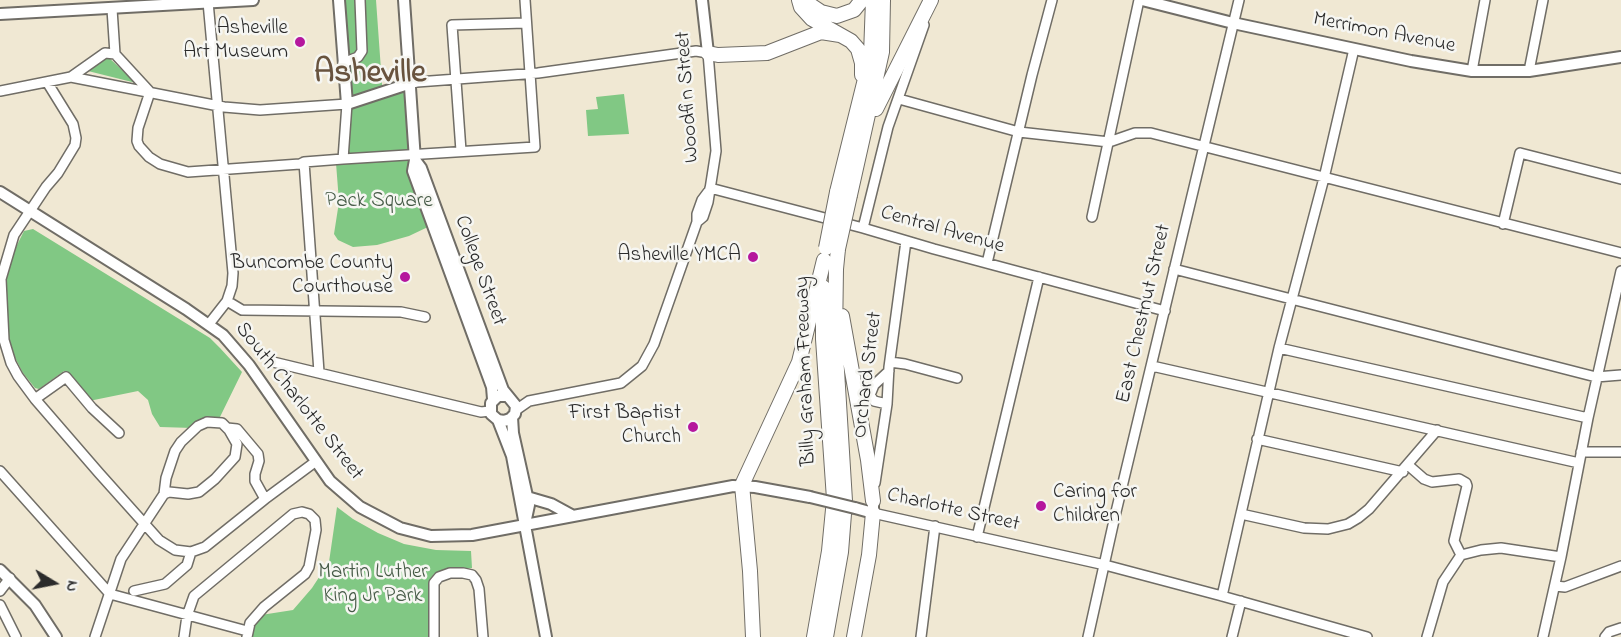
<!DOCTYPE html>
<style>
body{margin:0}
#map{position:relative;width:1621px;height:637px;overflow:hidden;background:#f0e8d3;font-family:"Indie Flower",sans-serif}
canvas{display:block}
.north{position:absolute;left:24px;top:553px;width:60px;height:60px;-webkit-text-stroke:4px #f6f6f2;paint-order:stroke;rotate:100deg;font-size:16px;font-weight:700;line-height:24px;text-align:center;color:#2b2b2b}
.north::after{content:'';display:block;margin:auto;width:21px;height:27px;background:#2b2b2b;clip-path:polygon(50% 0,100% 100%,50% 72%,0 100%)}
</style>
<div id="map">
<canvas width="1621" height="637"></canvas>
<div class="north">N</div>
</div>
<script>
const g = document.querySelector('canvas').getContext('2d');
g.lineJoin = 'round';
function paint(path, color) {
  g.fillStyle = color;
  g.fill(path, 'evenodd');
}
function shape(rows) {
  const path = new Path2D();
  for (const r of rows) {
    path.moveTo(r[0], r[1]);
    for (let i = 2; i < r.length; i += 2) path.lineTo(r[i], r[i + 1]);
  }
  return path;
}
function stroke(path, color, width, dash) {
  g.strokeStyle = color;
  g.lineWidth = width;
  g.lineCap = dash ? 'butt' : 'round';
  g.setLineDash(dash || []);
  g.stroke(path);
}
function drawText(font, color, halo, rows, align = 'center') {
  g.font = font + ' "Indie Flower",sans-serif';
  g.lineWidth = 5;
  g.setLineDash([]);
  g.textBaseline = 'middle';
  g.strokeStyle = halo;
  g.fillStyle = color;
  for (const [text, x, y, turn = 0] of rows) {
    g.save();
    g.translate(x, y);
    g.rotate((+turn || 0) * Math.PI / 180);
    g.textAlign = isNaN(turn) ? turn : align;
    if (halo) g.strokeText(text, 0, 0);
    g.fillText(text, 0, 0);
    g.restore();
  }
}
const green = shape([
 [343,0,376,0,383,98,405,91,410,174,430,226,409,236,377,245,353,247,338,240,334,234,339,202,336,163,345,162,352,97,349,57,346,55],
 [107,56,136,83,88,71],
 [624,94,629,134,588,136,586,110,598,109,596,97],
 [33,229,210,338,220,348,242,372,219,419,193,428,160,427,152,414,148,400,138,391,89,401,64,371,39,389,35,388,23,373,13,354,8,333,5,296,6,280,13,253,24,231],
 [337,507,353,519,378,533,404,544,436,550,471,551,472,568,443,571,434,574,429,585,432,637,253,637,253,627,261,615,293,610,312,588,329,562]
]);
const minor = shape([
 [208,2,233,273,232,286,227,301,209,324],
 [112,9,115,54,150,92,138,128,137,141,139,146,149,157,160,164,188,172,300,164,304,162,343,159,535,147,525,0],
 [343,63,358,57,362,51,360,0],
 [1472,71,1485,0],
 [1529,71,1543,0],
 [71,77,105,53,115,54],
 [47,82,73,124,76,138,75,145,58,173,46,187,14,235,1,279,4,340,11,363,18,376,35,399,99,473,159,540,175,550,191,552,205,547,265,499,315,462],
 [408,84,417,82,538,73,696,51,708,53,716,151,708,202,703,217,697,222],
 [0,91,71,77,224,107,260,110,347,104,343,159],
 [899,99,1019,132,1109,142,1135,133,1151,133,1621,253],
 [461,151,452,25,526,23],
 [304,162,319,372],
 [710,188,863,228,934,249,1165,311],
 [1092,217,1139,0],
 [1503,224,1520,153,1621,179],
 [863,228,888,127,924,25],
 [987,263,1032,75,1052,0],
 [1174,269,1596,377,1621,375],
 [227,301,242,310,401,312,425,317],
 [1279,348,1588,418],
 [273,362,481,412,490,411],
 [890,362,905,364,957,378],
 [1152,366,1579,463],
 [35,399,66,377,92,408,119,433],
 [887,404,874,401,870,395,874,385,889,371],
 [516,410,529,401,621,383,642,366,654,344,697,222,697,214,702,200,708,192],
 [207,422,222,423,229,430,237,444,235,457,215,479,199,492,188,494,169,492,164,494,166,478,175,451,181,442,198,426,207,422],
 [227,428,237,429,258,454,259,461,255,474,255,481,265,499],
 [1257,439,1403,472],
 [1581,452,1621,452],
 [1408,465,1424,479,1432,482,1459,479,1466,483,1467,486,1454,541,1461,555],
 [0,471,110,594,247,631],
 [875,483,887,404,889,367,906,241],
 [873,513,1105,565,1222,596,1367,637],
 [1241,514,1304,528,1328,529,1348,524,1358,518,1369,509,1437,430],
 [977,537,1039,277],
 [1555,586,1565,587,1621,566],
 [0,591,10,578],
 [134,591,165,584,187,565,191,552],
 [1222,596,1279,348,1324,178,1354,49],
 [0,605,16,637],
 [95,637,121,559,164,494],
 [184,637,187,616,194,596,293,514,302,512,309,514,315,520,316,530,309,567,305,574,264,607,250,623,247,637],
 [434,637,434,583,439,577,450,573,463,573,472,575,476,580,479,589,483,637],
 [921,637,935,526],
 [1088,637,1115,516,1239,0],
 [1232,637,1241,601],
 [1427,637,1443,582,1461,555,1481,550,1501,548,1561,557],
 [1543,637,1561,557,1588,418,1621,271],
 [1605,637,1609,632,1621,628]
]);
const major = shape([
 [339,0,347,104,408,84],
 [404,0,415,160,413,171,492,387,493,399],
 [702,0,708,53],
 [1142,0,1233,23,1411,61,1472,71,1529,71,1621,57],
 [0,14,253,0],
 [415,160,421,168,503,390,516,406,515,414,510,419,504,421,498,420,491,414,491,403,498,396,508,396],
 [0,192,186,309,223,335,249,365,330,481,360,507,400,528,431,536,472,535,733,486,755,487,810,497],
 [512,417,513,433,529,505,526,519],
 [498,420,512,456,546,637],
 [527,497,551,504,573,516],
 [855,508,873,513,873,505],
 [0,570,35,605,56,637]
]);
const highway = shape([
 [799,0,801,7,812,19,851,41,858,49,862,63,862,75],
 [808,0,809,4,821,12,837,16,854,10,862,0],
 [708,53,718,55,767,53,821,32,840,35],
 [876,109,931,0],
 [837,192,871,55,873,0],
 [850,195,882,52,883,0],
 [842,316,868,460,873,501],
 [753,637,750,571,742,485,799,362,824,260],
 [814,637,829,551,834,499,823,339,823,287],
 [826,637,841,552,845,501,835,338,836,269,838,249],
 [854,637,869,555,873,513]
]);
const majorBridge = shape([
 [810,497,855,508]
]);
const highwayBridge = shape([
 [826,248,837,192],
 [838,249,850,195]
]);
const markers = [
 [300,42,6,"#b5179e"],
 [753,257,6,"#b5179e"],
 [405,277,6,"#b5179e"],
 [693,427,6,"#b5179e"],
 [1041,506,6,"#b5179e"]
];
const poiNames = [
 ["Asheville",288,30],
 ["Art Museum",288,54],
 ["Asheville YMCA",741,257],
 ["Buncombe County",393,265],
 ["Courthouse",393,289],
 ["First Baptist",681,415],
 ["Church",681,439],
 ["Caring for",1053,494,"left"],
 ["Children",1053,518,"left"]
];
const streetNames = [
 ["Merrimon Avenue",1384,34,11],
 ["Woodfin Street",689,97,-94],
 ["Central Avenue",942,231,16],
 ["College Street",479,271,70],
 ["East Chestnut Street",1145,314,-77],
 ["Billy Graham Freeway",807,371,-92],
 ["Orchard Street",869,375,-83],
 ["South Charlotte Street",298,402,52],
 ["Charlotte Street",953,511,13]
];
const parkNames = [
 ["Pack Square",379,203],
 ["Martin Luther",373,574],
 ["King Jr Park",373,598]
];
const townNames = [
 ["Asheville",370,76]
];
paint(green, '#81c884');
stroke(minor, '#706d66', 12);
stroke(major, '#706d66', 14);
stroke(highway, '#706d66', 16);
stroke(minor, '#fff', 9);
stroke(major, '#fff', 10);
stroke(highway, '#fff', 14);
stroke(majorBridge, '#706d66', 14, []);
stroke(highwayBridge, '#706d66', 16, []);
stroke(majorBridge, '#fff', 10);
stroke(highwayBridge, '#fff', 14);
for (const [x, y, r, color] of markers) {
  const dot = new Path2D();
  dot.arc(x, y, r, 0, 2 * Math.PI);
  g.fillStyle = color;
  g.fill(dot);
  stroke(dot, '#f6f6f2', 2);
}
drawText('21px', '#2b2b2b', '#f6f6f2', poiNames, 'right');
drawText('21px', '#2b2b2b', '#f6f6f2', streetNames);
drawText('21px', '#455a46', '#f6f6f2', parkNames);
drawText('bold 33px', '#68533e', '#f6f6f2', townNames);
</script>
